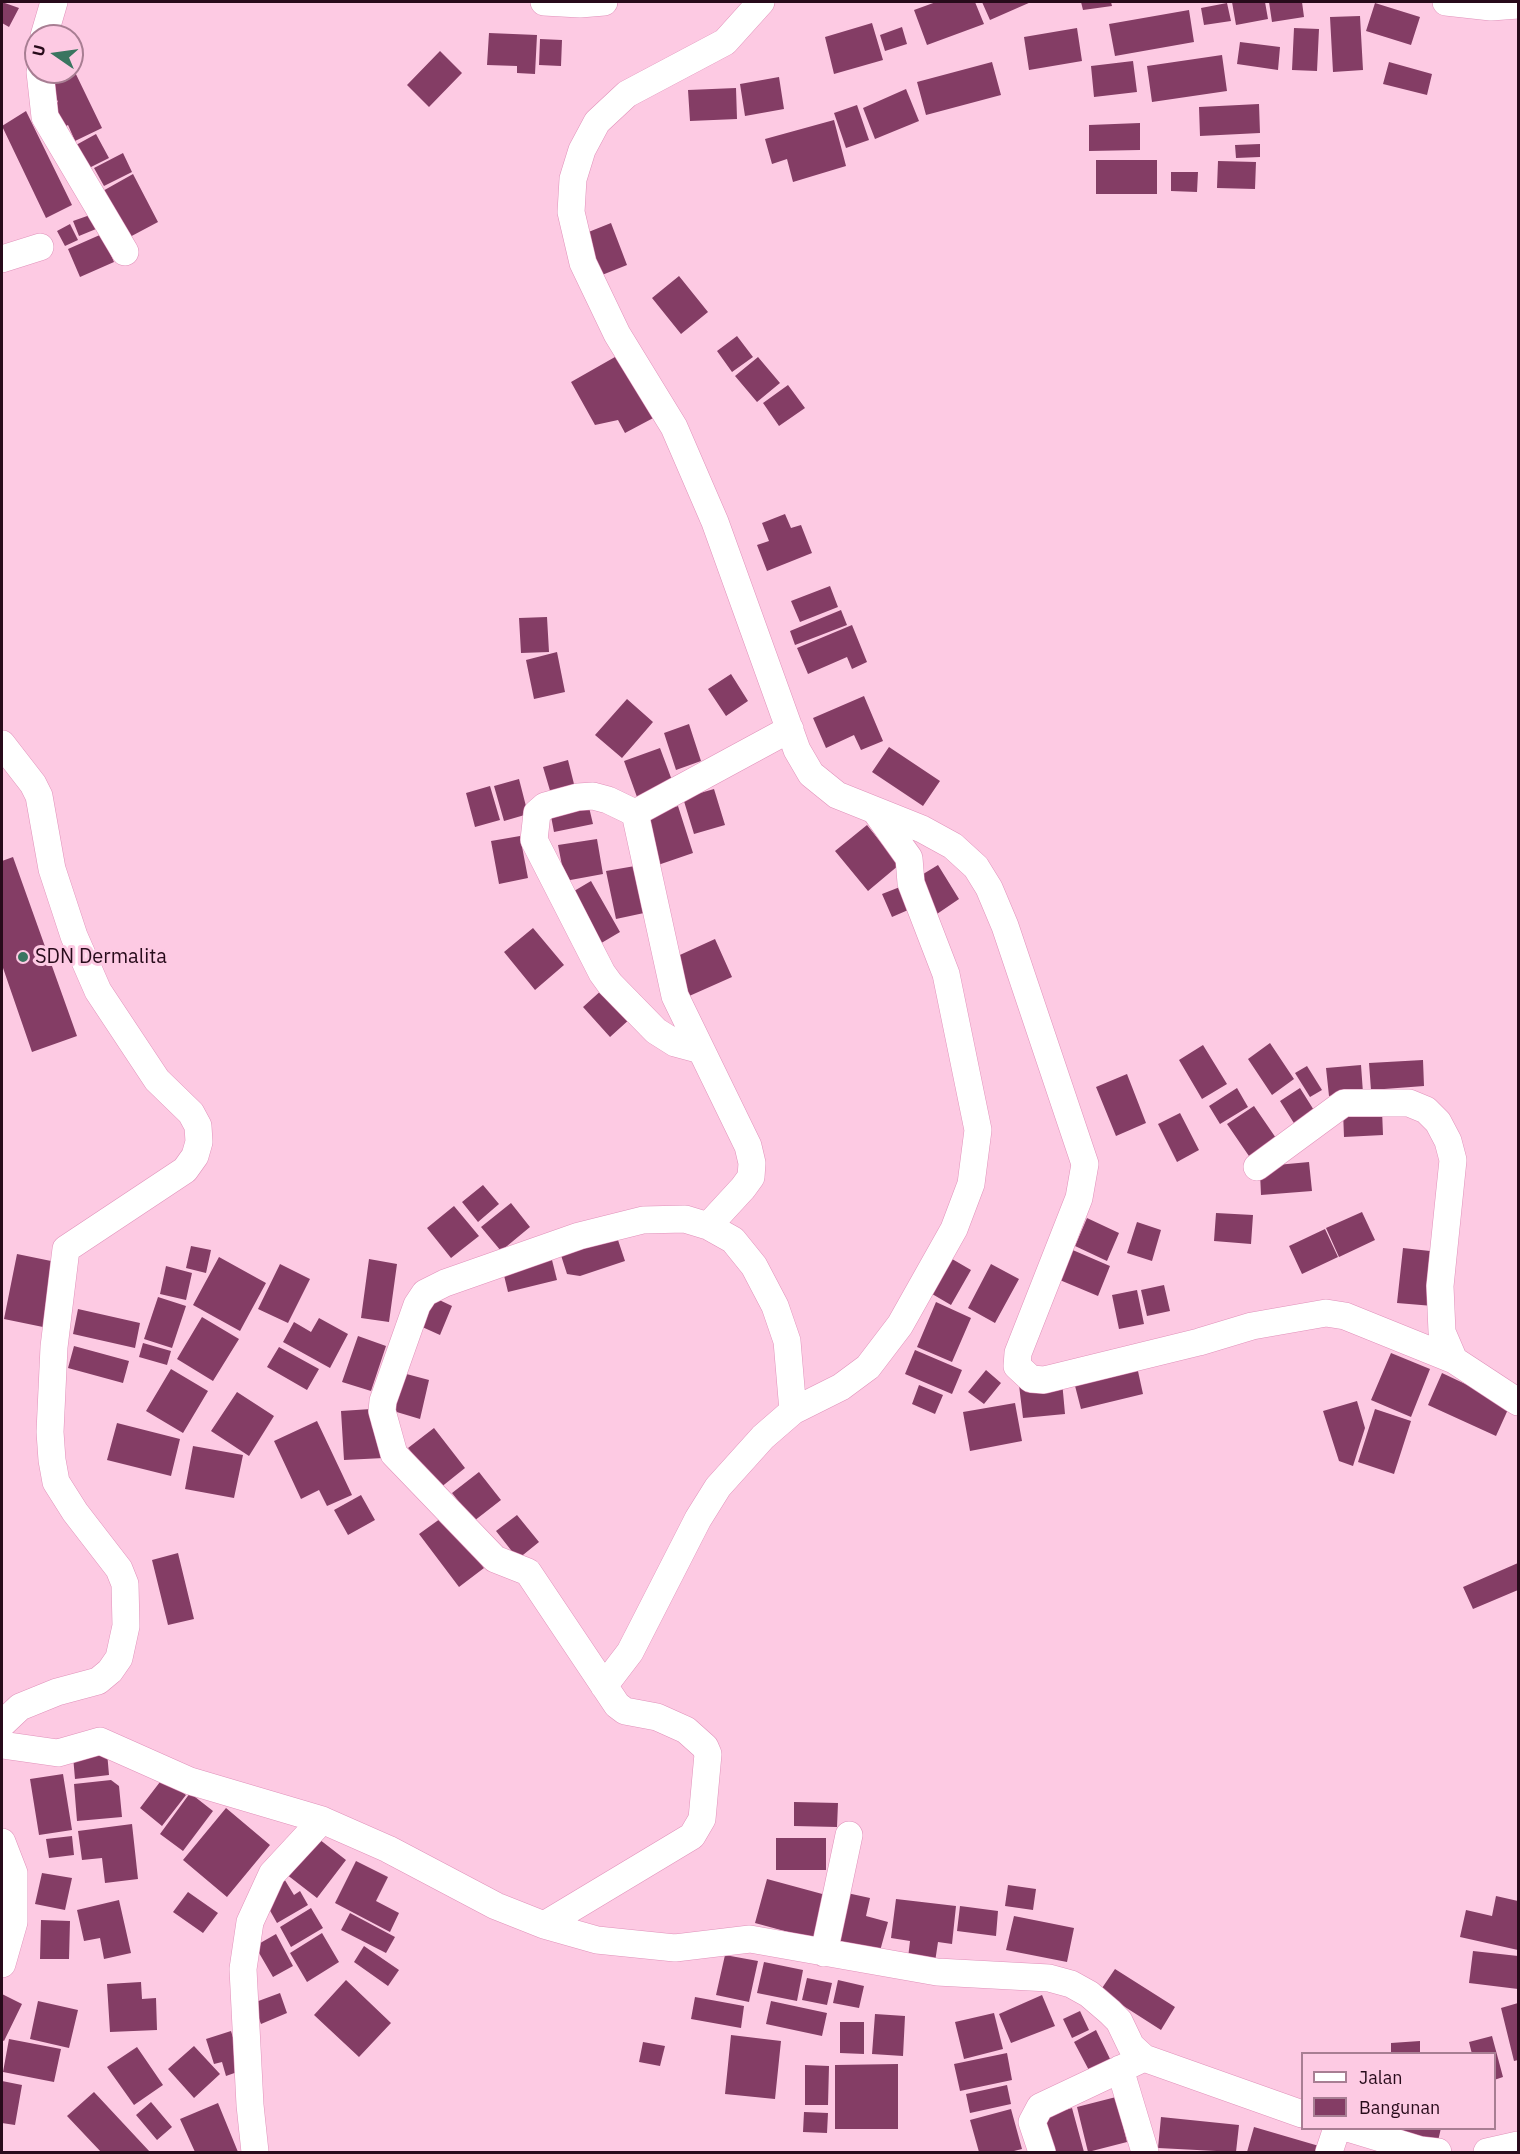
<!DOCTYPE html>
<style>
body{margin:0}
#map{position:relative;width:1520px;height:2154px;overflow:hidden;background:#fdcae3;font-family:"IBM Plex Sans",sans-serif}
canvas{display:block}
.frame{position:absolute;inset:0;border:3px solid #280b1b;pointer-events:none}
.legend{position:absolute;left:1301px;top:2052px;width:195px;height:78px;box-sizing:border-box;background:#fdcae3;border:2px solid #a87e93;margin:0;padding:8px 10px;list-style:none;font-size:18px;color:#280b1b}
.legend li{display:flex;align-items:center;gap:12px;height:30px}
.legend b{width:30px;border:2px solid #a87e93}
.north{position:absolute;left:24px;top:24px;width:60px;height:60px;box-sizing:border-box;background:#fdcae3;border:2px solid #a87e93;border-radius:50%;rotate:283deg;font-size:16px;font-weight:700;line-height:24px;text-align:center;color:#280b1b}
.north::after{content:'';display:block;margin:auto;width:21px;height:27px;background:#3a7560;clip-path:polygon(50% 0,100% 100%,50% 72%,0 100%)}
</style>
<div id="map">
<canvas width="1520" height="2154"></canvas>
<div class="frame"></div>
<ul class="legend">
<li><b style="height:8px;background:#fff"></b>Jalan</li>
<li><b style="height:16px;background:#843d65"></b>Bangunan</li>
</ul>
<div class="north">U</div>
</div>
<script>
const g = document.querySelector('canvas').getContext('2d');
g.lineJoin = 'round';
function paint(path, color) {
  g.fillStyle = color;
  g.fill(path, 'evenodd');
}
function shape(rows) {
  const path = new Path2D();
  for (const r of rows) {
    path.moveTo(r[0], r[1]);
    for (let i = 2; i < r.length; i += 2) path.lineTo(r[i], r[i + 1]);
  }
  return path;
}
function stroke(path, color, width, dash) {
  g.strokeStyle = color;
  g.lineWidth = width;
  g.lineCap = dash ? 'butt' : 'round';
  g.setLineDash(dash || []);
  g.stroke(path);
}
function drawText(font, color, halo, rows, align = 'center') {
  g.font = font + ' "IBM Plex Sans",sans-serif';
  g.lineWidth = 6;
  g.setLineDash([]);
  g.textBaseline = 'middle';
  g.strokeStyle = halo;
  g.fillStyle = color;
  for (const [text, x, y, turn = 0] of rows) {
    g.save();
    g.translate(x, y);
    g.rotate((+turn || 0) * Math.PI / 180);
    g.textAlign = isNaN(turn) ? turn : align;
    if (halo) g.strokeText(text, 0, 0);
    g.fillText(text, 0, 0);
    g.restore();
  }
}
const building = shape([
 [2,2,19,8,9,27,2,23],
 [936,2,975,2,984,24,927,45,914,10],
 [982,2,1031,2,990,20],
 [1081,2,1111,2,1112,6,1083,10],
 [1232,2,1265,2,1268,19,1236,25],
 [1269,2,1302,2,1304,17,1272,22],
 [1227,3,1231,21,1204,25,1201,8],
 [1375,3,1420,17,1411,45,1366,31],
 [1189,10,1194,42,1115,56,1109,24],
 [1360,16,1363,70,1333,72,1330,17],
 [872,23,883,60,834,74,825,37],
 [902,27,907,44,885,51,880,35],
 [1077,28,1082,61,1029,70,1024,37],
 [1294,28,1319,29,1317,71,1292,70],
 [489,33,537,35,535,74,517,73,517,66,487,65],
 [540,39,562,40,561,66,539,65],
 [1240,42,1280,47,1278,70,1237,64],
 [440,51,462,73,429,107,407,85],
 [1222,55,1227,91,1152,102,1147,66],
 [1133,61,1137,92,1094,97,1091,66],
 [992,62,1001,95,926,115,917,82],
 [1389,62,1432,74,1427,95,1383,84],
 [72,66,102,128,75,141,68,125,59,130,48,107,58,102,48,81,72,72],
 [779,77,784,109,745,116,740,84],
 [736,88,737,119,690,121,688,90],
 [906,89,919,121,875,139,863,108],
 [1259,104,1260,133,1200,136,1199,107],
 [857,105,869,140,846,148,834,113],
 [26,111,72,205,46,218,2,126],
 [834,120,846,166,793,182,787,159,772,164,765,139],
 [1140,123,1140,150,1089,151,1089,125],
 [96,134,109,158,89,168,76,145],
 [1260,144,1260,157,1236,158,1235,145],
 [123,153,132,172,104,186,94,168],
 [1096,160,1157,160,1157,194,1096,194],
 [1218,161,1256,162,1255,189,1217,188],
 [1171,172,1198,172,1197,192,1171,191],
 [133,174,158,222,126,239,101,192],
 [90,215,96,229,79,236,73,221],
 [611,223,627,265,597,277,581,235],
 [70,224,78,240,65,246,57,231],
 [102,234,114,262,80,277,68,249],
 [679,276,708,312,681,334,652,298],
 [737,336,753,357,732,372,717,351],
 [622,353,657,416,625,433,618,420,595,425,571,382],
 [758,357,780,383,757,402,735,376],
 [788,385,805,408,779,426,763,403],
 [785,514,791,528,801,525,812,553,767,571,757,545,769,541,762,523],
 [830,586,838,607,800,622,791,601],
 [841,610,847,625,795,645,790,631],
 [547,617,549,652,521,653,519,618],
 [852,625,867,662,852,669,847,657,808,674,797,648],
 [557,652,565,692,534,699,526,660],
 [731,674,748,701,726,716,708,689],
 [864,696,883,741,861,750,854,735,826,748,813,718],
 [627,699,653,722,622,758,595,735],
 [689,724,701,761,676,770,664,733],
 [889,747,940,781,923,806,872,772],
 [660,748,673,783,637,797,624,761],
 [568,760,575,788,551,794,543,767],
 [519,779,528,814,504,821,494,786],
 [490,786,500,820,475,827,466,793],
 [714,789,725,825,694,834,683,798],
 [588,803,593,824,554,832,550,811],
 [678,806,693,853,658,865,643,817],
 [867,825,899,865,868,891,835,851],
 [520,836,528,878,499,884,491,841],
 [597,839,603,874,565,881,558,845],
 [13,857,77,1036,32,1052,2,965,2,861],
 [938,865,959,899,934,916,915,879],
 [635,866,644,913,616,919,606,871],
 [591,881,620,932,598,945,569,894],
 [905,885,915,907,892,917,882,894],
 [533,928,564,965,535,990,504,952],
 [715,939,732,977,687,997,671,959],
 [604,988,631,1018,610,1037,583,1007],
 [1270,1043,1294,1079,1272,1095,1248,1059],
 [1203,1045,1227,1084,1202,1099,1179,1060],
 [1423,1060,1424,1086,1371,1090,1369,1063],
 [1361,1065,1363,1093,1329,1096,1326,1068],
 [1307,1066,1322,1090,1310,1097,1295,1073],
 [1127,1074,1146,1123,1116,1136,1096,1087],
 [1237,1088,1248,1107,1220,1124,1209,1106],
 [1300,1088,1317,1115,1297,1128,1280,1101],
 [1254,1106,1278,1141,1251,1159,1227,1124],
 [1382,1110,1383,1135,1344,1137,1343,1111],
 [1180,1113,1199,1150,1177,1162,1158,1124],
 [1309,1162,1312,1191,1261,1195,1260,1173,1266,1166],
 [483,1185,499,1204,478,1222,462,1202],
 [511,1203,530,1227,501,1251,481,1227],
 [454,1206,479,1236,451,1258,427,1228],
 [1362,1212,1375,1240,1339,1257,1326,1228],
 [1216,1213,1253,1215,1251,1244,1214,1241],
 [1087,1218,1119,1233,1107,1261,1075,1246],
 [1137,1222,1161,1230,1152,1261,1127,1253],
 [1325,1229,1338,1257,1302,1274,1289,1246],
 [615,1231,625,1261,580,1276,567,1274,559,1249],
 [191,1246,211,1250,206,1273,186,1268],
 [1068,1248,1110,1266,1098,1296,1055,1278],
 [1403,1248,1439,1252,1433,1306,1397,1303],
 [17,1254,56,1262,43,1327,4,1319],
 [551,1256,557,1280,508,1292,502,1267],
 [947,1256,971,1270,951,1305,927,1291],
 [219,1257,266,1283,240,1331,193,1305],
 [369,1259,397,1264,389,1322,361,1318],
 [280,1264,310,1279,288,1323,258,1309],
 [991,1264,1019,1279,995,1323,968,1308],
 [166,1266,192,1273,186,1300,160,1294],
 [1164,1285,1170,1311,1147,1316,1141,1290],
 [1137,1290,1144,1324,1119,1329,1112,1295],
 [158,1297,186,1306,172,1348,144,1339],
 [433,1297,452,1306,440,1335,420,1326],
 [936,1302,971,1318,952,1362,917,1347],
 [78,1309,140,1323,135,1348,73,1334],
 [202,1317,239,1339,213,1381,177,1359],
 [319,1318,348,1334,330,1368,283,1342,294,1322,311,1332],
 [358,1336,386,1346,371,1391,342,1382],
 [143,1343,171,1351,167,1365,139,1357],
 [74,1346,129,1361,123,1383,68,1368],
 [279,1347,319,1369,307,1390,267,1367],
 [915,1350,962,1370,952,1394,905,1374],
 [1391,1353,1430,1369,1411,1417,1371,1400],
 [1136,1362,1143,1394,1081,1409,1073,1378],
 [171,1369,208,1391,183,1433,146,1411],
 [986,1370,1001,1383,984,1404,968,1392],
 [399,1372,429,1380,420,1419,390,1410],
 [1442,1373,1510,1405,1496,1436,1428,1405],
 [1062,1381,1065,1414,1023,1418,1019,1385],
 [919,1385,943,1395,935,1414,912,1404],
 [237,1392,274,1416,249,1456,211,1431],
 [1357,1401,1365,1428,1353,1466,1339,1461,1323,1411],
 [1015,1403,1022,1441,970,1451,963,1412],
 [371,1409,372,1428,383,1427,384,1458,344,1460,341,1411],
 [1375,1409,1411,1421,1394,1474,1358,1462],
 [317,1421,352,1495,327,1506,319,1490,301,1499,274,1441],
 [117,1423,180,1439,171,1476,107,1460],
 [434,1428,465,1468,440,1488,408,1448],
 [193,1446,243,1455,234,1498,185,1489],
 [479,1472,501,1500,474,1521,452,1493],
 [361,1495,375,1520,348,1535,334,1510],
 [517,1515,539,1542,518,1559,496,1531],
 [444,1516,484,1568,459,1587,419,1534],
 [178,1553,194,1619,168,1625,152,1560],
 [1518,1563,1518,1590,1473,1609,1463,1587],
 [107,1752,109,1775,75,1779,73,1756],
 [63,1774,72,1830,39,1835,30,1779],
 [163,1778,186,1795,162,1826,140,1808],
 [111,1780,119,1786,122,1817,77,1821,74,1784],
 [190,1793,213,1811,183,1851,160,1834],
 [794,1802,838,1803,837,1827,794,1826],
 [226,1808,270,1845,227,1897,183,1860],
 [132,1824,138,1879,105,1883,102,1858,82,1860,78,1831],
 [72,1836,74,1855,49,1858,46,1839],
 [315,1836,346,1860,317,1898,286,1874],
 [776,1838,826,1838,826,1870,776,1870],
 [356,1861,388,1877,376,1901,399,1913,390,1932,335,1903],
 [42,1873,72,1878,65,1910,35,1904],
 [283,1877,294,1895,300,1891,308,1905,277,1923,264,1900],
 [767,1879,826,1895,814,1939,755,1923],
 [1008,1885,1036,1889,1033,1910,1005,1906],
 [188,1892,218,1913,203,1933,173,1912],
 [847,1893,870,1898,866,1916,888,1922,880,1951,835,1940],
 [1496,1896,1518,1901,1518,1950,1460,1937,1466,1910,1492,1916],
 [896,1899,956,1906,952,1944,938,1942,935,1962,908,1958,910,1941,891,1938],
 [119,1900,131,1953,104,1959,100,1938,84,1941,77,1910],
 [960,1906,998,1911,996,1936,957,1931],
 [311,1908,323,1928,291,1947,280,1927],
 [350,1913,395,1937,386,1953,341,1930],
 [1014,1916,1074,1928,1067,1962,1006,1950],
 [41,1920,70,1921,69,1959,40,1959],
 [322,1933,339,1962,307,1982,290,1953],
 [276,1934,293,1966,273,1977,255,1946],
 [364,1946,399,1970,388,1986,354,1962],
 [1473,1951,1518,1956,1518,1989,1469,1983],
 [725,1955,758,1961,749,2002,716,1995],
 [764,1962,803,1970,797,2001,757,1993],
 [1115,1969,1175,2007,1161,2030,1100,1991],
 [807,1978,832,1983,827,2005,802,2000],
 [346,1980,391,2023,359,2057,314,2015],
 [838,1980,864,1986,859,2008,833,2003],
 [141,1982,142,1999,156,1998,157,2030,110,2032,107,1984],
 [280,1993,287,2013,261,2024,253,2003],
 [2,1994,22,2004,4,2041,2,2040],
 [1042,1995,1055,2026,1011,2043,999,2014],
 [695,1997,744,2006,741,2028,691,2019],
 [38,2001,78,2010,69,2048,30,2039],
 [771,2001,827,2013,822,2036,766,2024],
 [1518,2003,1518,2060,1514,2061,1501,2008],
 [1080,2011,1089,2030,1072,2038,1063,2019],
 [994,2013,1003,2049,964,2059,955,2022],
 [875,2014,905,2016,903,2056,872,2054],
 [840,2022,864,2022,864,2054,840,2053],
 [1096,2030,1113,2065,1092,2076,1074,2042],
 [231,2031,243,2070,226,2076,222,2062,214,2064,206,2039],
 [731,2035,781,2041,775,2099,725,2094],
 [1492,2036,1503,2077,1494,2080,1494,2054,1472,2054,1469,2042],
 [9,2039,61,2049,54,2082,3,2072],
 [1420,2041,1420,2054,1391,2054,1391,2043],
 [643,2042,665,2046,660,2066,639,2062],
 [194,2046,220,2074,194,2098,168,2069],
 [137,2047,163,2085,134,2105,107,2067],
 [1007,2053,1012,2080,960,2091,954,2064],
 [898,2064,898,2129,835,2129,835,2065],
 [805,2065,829,2066,828,2105,805,2105],
 [2,2081,22,2085,15,2125,2,2123],
 [1007,2085,1011,2104,970,2113,966,2094],
 [94,2092,150,2152,101,2152,67,2116],
 [1116,2097,1127,2142,1088,2152,1077,2107],
 [151,2102,172,2127,157,2140,136,2115],
 [218,2103,238,2152,195,2152,180,2119],
 [1072,2108,1084,2152,1051,2152,1041,2117],
 [1011,2109,1022,2149,1010,2152,979,2152,970,2120],
 [804,2112,828,2113,827,2133,803,2132],
 [1161,2117,1239,2125,1236,2152,1158,2148],
 [1254,2127,1319,2146,1317,2152,1247,2152],
 [1393,2128,1441,2128,1438,2141,1393,2132]
]);
const minor = shape([
 [544,2,580,4,604,2],
 [761,2,725,42,627,94,597,122,582,150,573,179,571,212,583,263,617,334,674,427,715,522,797,750,811,774,837,795,922,829,953,846,976,867,989,888,1005,926,1085,1164,1079,1198,1018,1353,1017,1366,1031,1379,1044,1380,1199,1342,1252,1326,1326,1313,1345,1316,1454,1360,1518,1402],
 [1446,2,1491,7,1518,5],
 [44,36,54,2],
 [40,72,45,117,125,252],
 [2,259,40,247],
 [2,744,33,784,39,796,52,869,74,936,98,991,157,1080,191,1113,198,1126,199,1142,195,1156,185,1170,66,1249,54,1347,50,1432,52,1460,56,1482,75,1512,119,1569,125,1584,126,1626,119,1658,110,1671,98,1681,57,1692,20,1707,2,1724],
 [635,813,608,800,593,796,578,797,545,806,537,813,534,840,602,973,610,984,656,1031,675,1043,701,1050],
 [1257,1167,1344,1103,1409,1103,1426,1110,1438,1122,1448,1141,1453,1160,1440,1286,1442,1332,1454,1360],
 [708,1226,743,1188,751,1177,752,1163,748,1146,675,996,635,813,790,729],
 [604,1686,630,1652,698,1519,718,1487,763,1437,793,1411,841,1387,868,1367,900,1325,954,1229,971,1184,978,1130,946,974,911,883,909,858,876,812],
 [2,1745,58,1753,100,1741,190,1781,322,1820],
 [2,1842,14,1873,14,1922,2,1964],
 [544,1925,692,1836,702,1819,708,1754,705,1747,686,1730,657,1717,625,1711,617,1705,528,1572,495,1559,394,1454,382,1411,383,1401,417,1305,425,1293,445,1283,579,1236,643,1220,685,1219,708,1226,733,1240,754,1266,775,1306,787,1341,793,1411],
 [824,1953,849,1835],
 [1120,2069,1145,2152],
 [1348,2128,1420,2150,1438,2152],
 [255,2152,250,2105,243,1969,250,1922,272,1874,322,1820,388,1849,496,1906,544,1925,597,1940,675,1948,750,1939,937,1972,1049,1978,1071,1984,1089,1994,1110,2012,1119,2021,1131,2046,1144,2058,1302,2114],
 [1042,2152,1032,2122,1040,2107,1144,2058],
 [1329,2152,1337,2128],
 [1487,2152,1518,2145]
]);
const markers = [
 [23,957,6,"#3a7560"]
];
const poiNames = [
 ["SDN Dermalita",35,957]
];
paint(building, '#843d65');
stroke(minor, '#e091ba', 28);
stroke(minor, '#fff', 27);
for (const [x, y, r, color] of markers) {
  const dot = new Path2D();
  dot.arc(x, y, r, 0, 2 * Math.PI);
  g.fillStyle = color;
  g.fill(dot);
  stroke(dot, '#fdcae3', 2);
}
drawText('20px', '#280b1b', '#fdcae3', poiNames, 'left');
</script>
